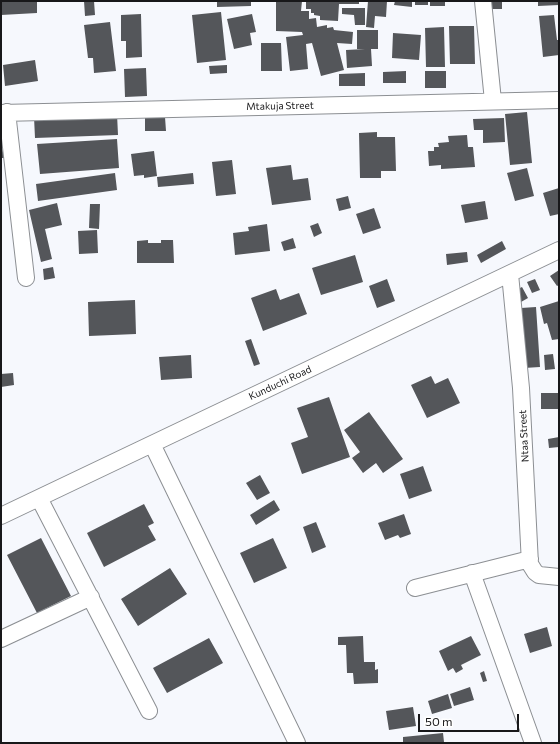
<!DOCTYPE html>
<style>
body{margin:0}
#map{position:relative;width:560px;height:744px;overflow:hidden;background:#f6f8fd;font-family:Commissioner,sans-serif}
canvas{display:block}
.frame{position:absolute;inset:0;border:2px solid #18181a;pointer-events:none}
.scale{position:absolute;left:418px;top:714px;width:101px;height:18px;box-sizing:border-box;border:2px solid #18181a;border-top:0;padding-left:5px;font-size:12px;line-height:14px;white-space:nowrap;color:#18181a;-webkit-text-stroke:3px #fff;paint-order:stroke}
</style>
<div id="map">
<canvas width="560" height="744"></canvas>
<div class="frame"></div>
<div class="scale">50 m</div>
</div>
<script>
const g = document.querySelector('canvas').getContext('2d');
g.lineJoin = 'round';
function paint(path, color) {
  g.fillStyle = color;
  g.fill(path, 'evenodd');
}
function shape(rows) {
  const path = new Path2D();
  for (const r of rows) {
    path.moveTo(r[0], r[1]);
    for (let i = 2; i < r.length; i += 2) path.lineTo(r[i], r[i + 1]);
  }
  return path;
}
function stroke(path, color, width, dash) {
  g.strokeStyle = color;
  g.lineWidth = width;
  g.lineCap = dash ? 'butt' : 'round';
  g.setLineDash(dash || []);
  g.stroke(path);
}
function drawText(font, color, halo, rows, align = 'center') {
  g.font = font + ' Commissioner,sans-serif';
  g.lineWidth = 4;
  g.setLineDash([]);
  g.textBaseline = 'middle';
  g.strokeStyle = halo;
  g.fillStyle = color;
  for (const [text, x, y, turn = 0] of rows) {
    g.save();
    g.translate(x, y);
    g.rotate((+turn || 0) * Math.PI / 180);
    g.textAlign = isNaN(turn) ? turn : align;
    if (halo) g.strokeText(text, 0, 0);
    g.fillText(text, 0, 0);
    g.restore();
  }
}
const building = shape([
 [1,1,37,1,37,13,1,15],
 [84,1,94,1,95,15,85,16],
 [217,1,251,1,251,6,217,7],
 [276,1,302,1,301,11,309,11,309,19,316,18,317,27,327,25,327,28,333,27,334,30,353,32,352,44,337,43,344,70,321,76,312,43,306,44,308,69,290,71,286,37,303,35,302,32,276,31],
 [306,1,359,1,359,4,339,4,338,21,320,20,320,16,314,15,314,13,311,13,311,9,306,9],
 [368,1,387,1,386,17,375,16,374,28,366,27],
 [395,1,412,1,412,7,394,5],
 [415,1,428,1,428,5,415,5],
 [430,1,445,1,445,6,430,6],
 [490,1,502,1,502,9,490,9],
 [538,1,559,1,559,5,538,6],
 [342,8,365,8,365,25,355,25,354,15,342,14],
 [221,12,226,60,197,63,192,15],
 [141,14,142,57,126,58,126,41,121,41,121,15],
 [252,14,256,32,250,33,252,45,234,49,227,19],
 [554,15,557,40,559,40,559,55,543,57,539,16],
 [110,22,116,71,94,73,93,58,88,58,84,25],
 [449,26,474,26,475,64,450,64],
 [444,27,445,67,426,67,425,28],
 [357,30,378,30,378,49,371,49,372,66,347,68,346,50,365,49,357,49],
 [393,33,421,35,419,60,392,58],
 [261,43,281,43,282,71,261,71],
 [35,60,38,81,5,86,3,65],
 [227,65,227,73,210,74,209,66],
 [146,68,147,96,125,97,124,69],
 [406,71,406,83,383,83,383,72],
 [425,71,446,71,446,88,425,88],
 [365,73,365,86,339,86,339,74],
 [527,112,532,163,510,165,505,114],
 [117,114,118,135,35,138,34,117],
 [145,117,165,117,166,131,145,131],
 [504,118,505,142,483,143,483,130,474,130,473,119],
 [377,132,377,137,395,137,396,171,381,171,381,178,360,178,359,133],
 [467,135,468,147,473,147,475,167,441,169,441,165,429,166,428,151,434,151,434,147,439,147,438,143,449,142,448,136],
 [117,139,119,168,40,174,37,144],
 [1,141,4,158,1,158],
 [154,151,157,176,144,178,144,175,134,176,131,154],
 [232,160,236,194,216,196,212,162],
 [291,165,293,180,308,178,311,200,272,205,266,168],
 [527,168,534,196,515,201,507,173],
 [115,173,117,190,38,201,36,184],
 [193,173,194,184,158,187,157,177],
 [559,188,559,214,550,216,543,193],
 [348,196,351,208,339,211,336,199],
 [485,201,488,219,465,223,461,205],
 [57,203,62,225,45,229,52,259,41,262,29,210],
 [90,204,100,204,99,229,89,228],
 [374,208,381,228,363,234,356,214],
 [318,223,322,233,314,237,310,226],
 [267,224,270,251,235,255,233,233,249,231,248,227],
 [97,230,98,253,79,254,78,231],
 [293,238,296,248,284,251,281,242],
 [148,240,148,243,161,243,161,240,173,240,174,263,137,263,137,241],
 [502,241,506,249,481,263,477,255],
 [467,252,468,262,447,265,446,254],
 [355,255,363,282,321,295,312,268],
 [53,267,55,278,44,280,43,269],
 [559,270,559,285,557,286,550,276],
 [387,279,395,301,377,308,369,286],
 [535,279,540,290,532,293,527,282],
 [522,287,528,298,521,302,514,291],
 [276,289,280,300,299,293,307,314,263,331,251,298],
 [135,300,136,334,89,336,88,302],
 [559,301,559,339,552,340,547,323,544,324,540,307],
 [536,307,540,367,524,368,521,308],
 [251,339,260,364,254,366,245,341],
 [553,354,555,369,545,370,544,355],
 [191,355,192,378,161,380,159,357],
 [13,373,14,385,1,387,1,374],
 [431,376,435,384,448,378,460,403,427,418,411,385],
 [541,393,559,393,559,409,541,409],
 [329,397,350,457,302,474,291,443,308,437,297,408],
 [369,412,403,459,383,473,376,463,363,473,352,458,360,452,344,430],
 [559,437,559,447,549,448,548,439],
 [423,466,432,491,409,499,400,474],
 [260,475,270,493,257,500,246,483],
 [274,500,280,510,256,525,250,515],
 [144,504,154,523,148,526,156,540,104,567,87,533],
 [404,514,411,534,400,538,398,535,385,540,378,523],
 [316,522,326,547,312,553,303,527],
 [41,538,71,596,37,613,7,555],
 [273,538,287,568,254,583,240,553],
 [170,568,187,594,138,626,121,599],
 [547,627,552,646,530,653,524,634],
 [363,636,364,662,375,662,375,670,378,669,378,683,354,684,353,673,347,673,346,645,338,645,338,637],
 [471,636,481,655,461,665,463,669,456,673,453,668,448,671,439,651],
 [209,638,223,663,167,693,153,668],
 [484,671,487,681,483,682,480,673],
 [470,687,474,700,454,706,450,694],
 [448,694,452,708,432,714,428,701],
 [413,707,416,726,389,730,386,711],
 [443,733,444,742,441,743,403,743,403,737]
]);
const minor = shape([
 [483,1,493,101],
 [7,112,26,278],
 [1,113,559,100],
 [510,274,521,388,530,564,535,572,539,575,559,577],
 [152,444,297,743],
 [39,498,149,711],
 [1,516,559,250],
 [472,573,533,743],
 [415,588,530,559],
 [1,639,91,597]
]);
const streetNames = [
 ["Mtakuja Street",280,106,-1],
 ["Kunduchi Road",280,383,-25],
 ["Ntaa Street",524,436,-93]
];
paint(building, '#54565a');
stroke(minor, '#8c8f93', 18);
stroke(minor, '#fff', 16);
drawText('10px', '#18181a', '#fff', streetNames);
</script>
